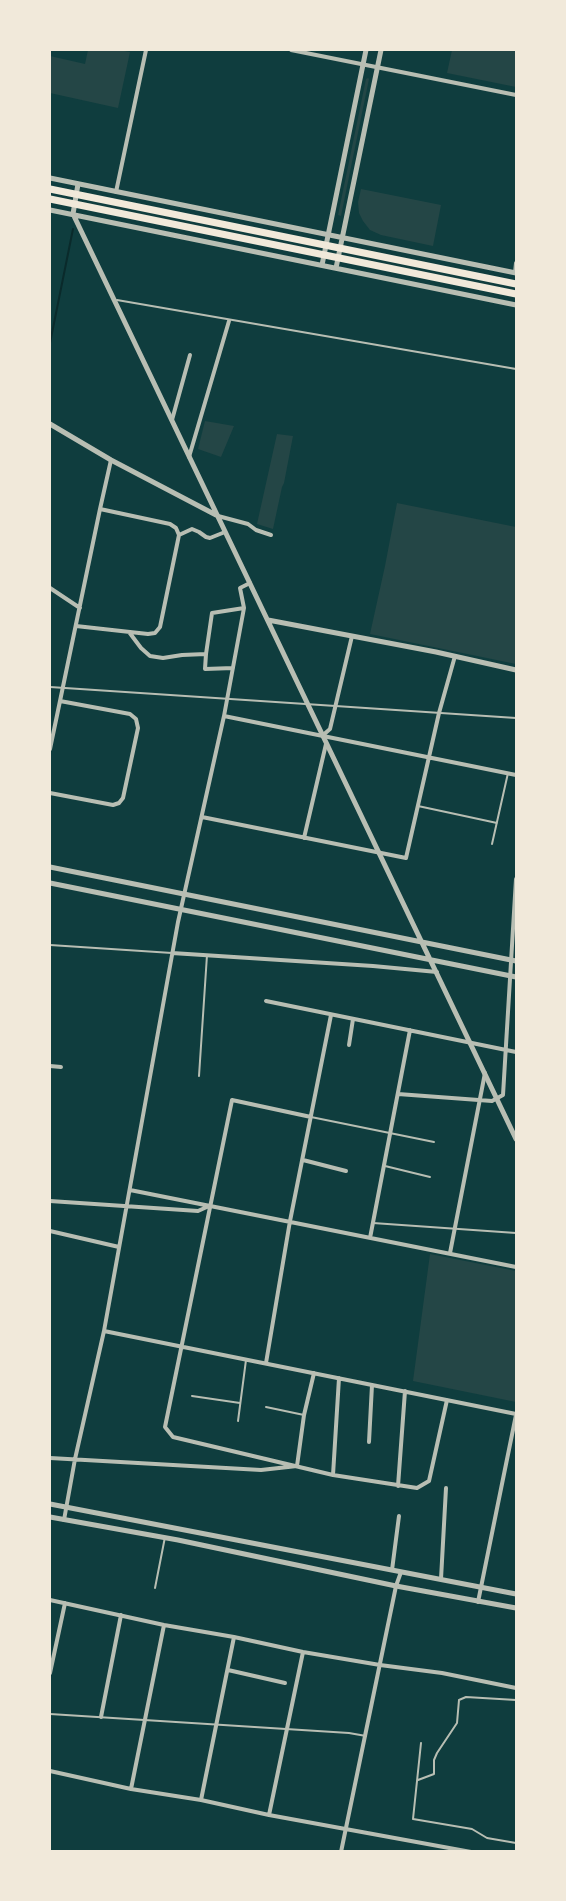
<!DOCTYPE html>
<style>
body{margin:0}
#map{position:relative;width:566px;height:1901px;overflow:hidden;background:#0f3d3e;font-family:Raleway,sans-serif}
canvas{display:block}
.frame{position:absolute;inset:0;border:51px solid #f1e9da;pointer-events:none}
</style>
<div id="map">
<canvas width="566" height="1901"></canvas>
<div class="frame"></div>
</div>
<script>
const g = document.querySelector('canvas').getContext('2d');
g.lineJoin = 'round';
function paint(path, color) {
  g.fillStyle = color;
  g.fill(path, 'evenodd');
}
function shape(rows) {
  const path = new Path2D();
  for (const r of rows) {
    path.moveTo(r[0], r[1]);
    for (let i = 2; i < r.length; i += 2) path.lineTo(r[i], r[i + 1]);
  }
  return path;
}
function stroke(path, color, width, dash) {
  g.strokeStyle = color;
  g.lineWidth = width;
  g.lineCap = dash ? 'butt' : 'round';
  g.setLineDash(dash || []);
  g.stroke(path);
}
const green = shape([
 [88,50,119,50,130,52,118,108,50,93,50,56,85,64],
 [452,50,516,50,516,87,447,73],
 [368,78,369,79,341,216,338,215,366,79],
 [361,189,441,205,433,246,381,235,370,230,363,221,359,213,358,202],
 [205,421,234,426,221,457,198,449],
 [277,434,293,436,284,483,282,487,273,529,257,524],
 [397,503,516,527,516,664,370,634,385,566],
 [430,1254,516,1271,516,1402,413,1381]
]);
const stream = shape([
 [50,343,73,229]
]);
const service = shape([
 [117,300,516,369],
 [50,687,516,718],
 [418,806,497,823],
 [492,844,508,773],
 [50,945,172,953],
 [199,1076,207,955],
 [311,1117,434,1142],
 [385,1166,430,1177],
 [373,1223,516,1233],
 [192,1396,240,1403],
 [266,1407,304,1415],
 [238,1421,246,1360],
 [155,1588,165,1537],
 [50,1714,349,1733,366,1736],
 [421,1743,413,1819,472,1829,487,1838,516,1843],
 [418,1780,434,1774,434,1760,437,1753,457,1723,459,1700,466,1697,516,1700]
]);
const minor = shape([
 [291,50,516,95],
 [116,192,146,50],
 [515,273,516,263],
 [172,420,190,355],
 [189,457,229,321],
 [111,460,100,509,170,524,176,528,179,535],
 [218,516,248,524,256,530,271,535],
 [179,535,192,529,199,532,206,537,210,538,225,532],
 [50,588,80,608],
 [76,626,148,634,155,633,160,627,179,535],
 [129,632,141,648,150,656,163,658,182,655,206,654,205,669,233,668],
 [206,654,212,613,244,608],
 [224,716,516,775],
 [322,736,330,729,352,636],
 [50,749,100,509],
 [50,793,113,805,119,803,123,798,138,728,136,719,130,714,60,701],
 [202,817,406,858,439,713,455,656],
 [304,838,326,744],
 [172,953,373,966,437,972],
 [266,1001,516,1052],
 [349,1045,353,1019],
 [50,1066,61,1067],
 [398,1094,492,1101,503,1095,516,879],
 [311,1117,232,1100,165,1427,173,1437,333,1475,417,1488,429,1481,447,1400],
 [303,1160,346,1171],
 [130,1190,516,1267],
 [50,1201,198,1211,209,1206],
 [50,1231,119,1247],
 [370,1238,410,1030],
 [450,1253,485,1073],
 [104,1331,516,1414],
 [266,1363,290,1221,331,1015],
 [369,1442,372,1385],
 [50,1458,261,1470,297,1466,304,1415,314,1373],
 [333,1475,339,1378],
 [398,1486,405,1391],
 [64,1520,75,1459,104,1331,178,922,224,716,244,608,240,588,250,583],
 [392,1570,399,1516],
 [441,1579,446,1488],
 [50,1600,164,1625,234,1637,303,1652,380,1665,442,1673,516,1688],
 [478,1602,516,1415],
 [228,1670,285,1683],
 [50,1673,65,1603],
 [101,1717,121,1615],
 [50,1771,131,1789,201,1800,269,1815,471,1852],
 [131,1789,164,1625],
 [201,1800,234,1637],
 [269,1815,303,1652],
 [341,1852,396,1586,401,1572]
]);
const tertiary = shape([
 [50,178,516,273],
 [78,184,73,214,516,1139],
 [50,210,516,305],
 [322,265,366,50],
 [336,268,381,50],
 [50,424,111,460,216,515],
 [268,620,436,652,516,670],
 [50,867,516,961],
 [50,883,516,977],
 [50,1504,516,1594],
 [50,1517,178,1540,396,1586,516,1608]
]);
const trunk = shape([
 [50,189,516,284],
 [50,199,516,294]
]);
paint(green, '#244646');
stroke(stream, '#0a2a2b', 2);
stroke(service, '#b8beb3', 2);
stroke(minor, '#b8beb3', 4);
stroke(tertiary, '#b8beb3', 5);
stroke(trunk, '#f1e9da', 7);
</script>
